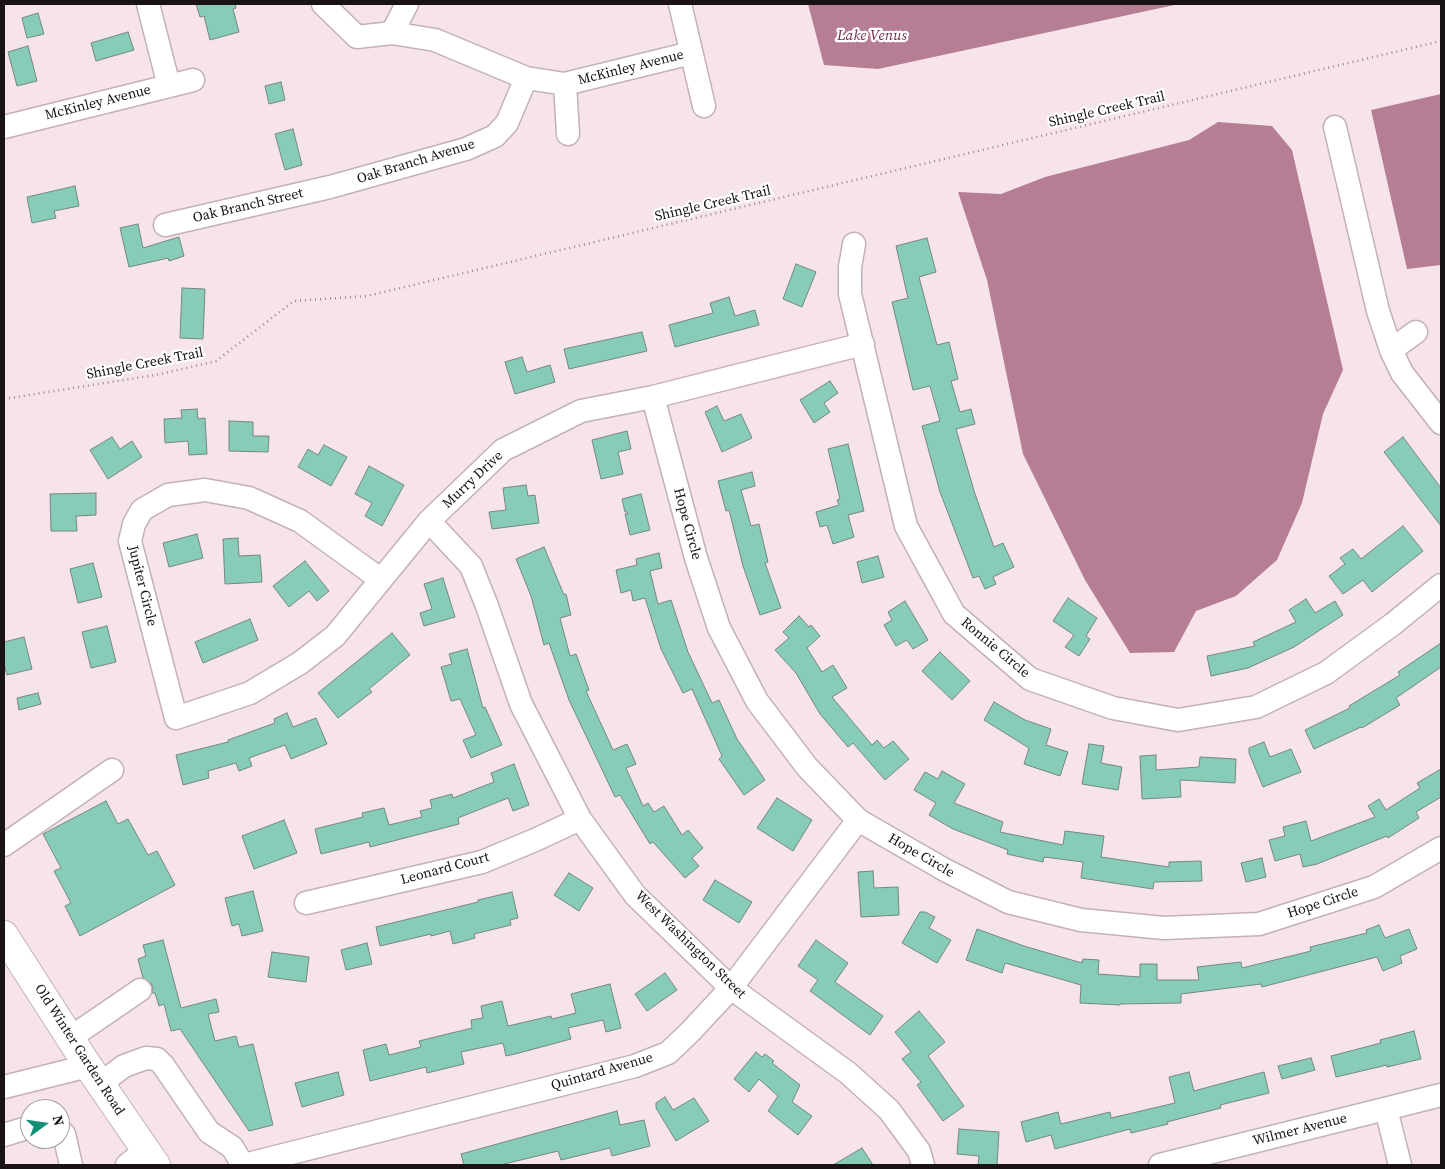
<!DOCTYPE html>
<style>
body{margin:0}
#map{position:relative;width:1445px;height:1169px;overflow:hidden;background:#f7e4eb;font-family:"Source Serif 4",serif}
canvas{display:block}
.frame{position:absolute;inset:0;border:5px solid #191315;pointer-events:none}
.north{position:absolute;left:20px;top:1099px;width:50px;height:50px;box-sizing:border-box;background:#fff;border:1px solid #a3a1a1;border-radius:50%;rotate:76deg;font-size:14px;font-weight:700;line-height:20px;text-align:center;color:#191315}
.north::after{content:'';display:block;margin:auto;width:18px;height:22px;background:#129076;clip-path:polygon(50% 0,100% 100%,50% 72%,0 100%)}
</style>
<div id="map">
<canvas width="1445" height="1169"></canvas>
<div class="frame"></div>
<div class="north">N</div>
</div>
<script>
const g = document.querySelector('canvas').getContext('2d');
g.lineJoin = 'round';
function paint(path, color) {
  g.fillStyle = color;
  g.fill(path, 'evenodd');
}
function shape(rows) {
  const path = new Path2D();
  for (const r of rows) {
    path.moveTo(r[0], r[1]);
    for (let i = 2; i < r.length; i += 2) path.lineTo(r[i], r[i + 1]);
  }
  return path;
}
function stroke(path, color, width, dash) {
  g.strokeStyle = color;
  g.lineWidth = width;
  g.lineCap = dash ? 'butt' : 'round';
  g.setLineDash(dash || []);
  g.stroke(path);
}
function drawText(font, color, halo, rows, align = 'center') {
  g.font = font + ' "Source Serif 4",serif';
  g.lineWidth = 4.5;
  g.setLineDash([]);
  g.textBaseline = 'middle';
  g.strokeStyle = halo;
  g.fillStyle = color;
  for (const [text, x, y, turn = 0] of rows) {
    g.save();
    g.translate(x, y);
    g.rotate((+turn || 0) * Math.PI / 180);
    g.textAlign = isNaN(turn) ? turn : align;
    if (halo) g.strokeText(text, 0, 0);
    g.fillText(text, 0, 0);
    g.restore();
  }
}
const water = shape([
 [808,4,1179,4,878,69,824,65],
 [1441,94,1441,265,1407,269,1371,110],
 [1218,122,1272,126,1292,150,1343,370,1323,414,1302,503,1277,560,1236,596,1196,611,1174,652,1130,653,1085,580,1023,454,987,280,958,192,1001,194,1045,177,1189,140]
]);
const building = shape([
 [196,4,235,4,236,8,233,9,239,32,210,40,204,16,200,17,196,4],
 [38,13,44,34,27,38,22,18,38,13],
 [128,32,134,50,96,61,91,43,128,32],
 [28,46,37,81,17,86,8,52,28,46],
 [281,82,285,100,269,104,265,86,281,82],
 [293,129,302,165,285,170,275,134,293,129],
 [75,186,79,206,54,211,56,218,32,223,27,197,75,186],
 [138,224,143,248,179,237,184,256,169,261,168,258,129,267,120,228,138,224],
 [927,238,936,272,919,277,937,345,949,342,958,379,951,381,960,412,971,409,975,424,956,429,975,494,994,547,1003,543,1014,567,993,577,996,584,985,589,979,576,973,578,940,492,922,426,940,421,930,386,913,390,892,302,908,298,896,246,927,238],
 [796,264,816,272,802,307,783,299,796,264],
 [182,288,205,289,203,339,180,338,182,288],
 [729,297,735,316,755,310,759,325,675,347,669,325,713,313,710,303,729,297],
 [642,332,647,351,569,369,564,349,642,332],
 [522,357,527,372,550,365,555,382,515,394,505,362,522,357],
 [830,381,838,393,824,403,830,412,814,423,800,400,830,381],
 [717,406,724,421,741,414,752,438,722,452,705,412,717,406],
 [197,409,198,419,205,418,207,454,189,455,188,441,165,443,164,419,182,418,181,410,197,409],
 [229,421,253,422,253,436,269,436,268,452,229,451,229,421],
 [627,431,631,449,618,452,623,474,601,479,592,440,627,431],
 [112,437,120,449,132,441,142,457,108,479,90,450,112,437],
 [1403,437,1441,488,1441,526,1384,452,1403,437],
 [848,444,864,511,848,515,854,537,833,544,827,525,820,527,816,512,839,505,837,500,840,499,828,449,848,444],
 [324,445,347,457,331,486,298,467,308,449,318,455,324,445],
 [369,466,404,485,382,526,365,516,372,503,355,494,369,466],
 [752,472,755,486,741,490,751,526,759,524,768,562,765,563,781,608,760,615,743,566,729,510,726,511,718,481,752,472],
 [526,485,528,496,535,495,539,523,492,529,489,512,506,510,503,488,526,485],
 [96,493,96,515,76,516,77,531,51,531,50,494,96,493],
 [641,494,650,530,630,535,625,514,628,514,627,512,625,512,622,499,641,494],
 [1403,526,1423,551,1372,592,1363,580,1343,594,1329,576,1345,564,1340,558,1353,549,1361,559,1403,526],
 [197,534,203,558,169,567,163,543,197,534],
 [238,538,239,556,260,555,262,582,225,584,223,539,238,538],
 [544,547,564,595,566,594,571,615,560,618,570,656,576,654,589,690,586,691,613,750,627,744,636,764,626,768,643,806,648,803,654,812,664,806,682,835,688,830,703,848,692,858,699,866,685,878,653,842,650,844,620,795,615,797,569,700,549,643,544,645,531,596,516,559,544,547],
 [659,553,662,568,650,571,658,604,671,600,688,652,712,703,719,700,737,739,765,780,744,795,719,759,722,756,692,689,683,693,661,649,645,598,633,601,631,590,621,593,616,570,637,565,636,559,659,553],
 [878,556,884,577,862,583,857,562,878,556],
 [305,561,329,591,317,601,309,591,289,607,273,586,305,561],
 [93,563,102,597,78,603,70,569,93,563],
 [443,578,455,617,424,626,420,613,432,609,424,584,443,578],
 [1068,598,1097,618,1086,636,1090,639,1079,656,1065,647,1074,635,1053,621,1068,598],
 [1306,599,1315,613,1335,601,1343,615,1294,647,1248,668,1211,676,1207,656,1255,646,1253,642,1296,622,1289,610,1306,599],
 [905,601,928,640,913,649,907,640,896,646,884,625,892,620,888,612,905,601],
 [799,616,809,627,811,625,820,636,807,648,822,672,833,665,847,688,832,697,872,745,877,740,884,748,893,741,909,759,885,780,853,743,848,747,820,714,796,673,775,650,789,638,783,632,799,616],
 [250,619,258,640,203,663,195,642,250,619],
 [107,626,116,662,91,668,82,632,107,626],
 [392,633,410,655,369,689,372,692,338,718,318,693,392,633],
 [24,637,32,669,7,675,4,664,4,642,24,637],
 [1441,643,1441,667,1396,698,1400,705,1362,728,1361,727,1314,749,1305,730,1350,708,1349,706,1400,675,1398,672,1441,643],
 [467,649,483,708,485,707,502,745,471,758,463,740,476,735,460,699,451,701,441,667,452,664,449,654,467,649],
 [940,652,970,681,952,700,922,671,940,652],
 [38,693,41,704,19,710,17,698,38,693],
 [994,702,1025,720,1051,729,1046,745,1068,752,1060,776,1024,764,1029,748,984,720,994,702],
 [287,713,293,727,316,718,327,744,291,759,285,745,249,758,252,766,239,771,236,763,208,771,209,778,183,785,176,755,228,742,228,740,275,723,274,719,287,713],
 [1264,742,1270,757,1291,749,1301,772,1263,787,1249,753,1249,748,1264,742],
 [1089,744,1104,746,1101,763,1122,767,1118,790,1082,784,1089,744],
 [1156,755,1156,770,1199,767,1200,757,1236,759,1235,783,1180,780,1181,797,1142,799,1140,756,1156,755],
 [514,764,529,805,513,811,508,798,458,818,459,824,370,847,369,842,321,854,315,829,363,817,362,813,384,808,389,825,422,817,420,811,432,808,430,800,452,794,453,798,494,782,491,773,514,764],
 [1441,769,1441,797,1416,812,1419,818,1388,838,1387,836,1317,864,1303,867,1300,854,1275,861,1269,840,1285,836,1283,827,1306,821,1311,841,1375,817,1368,806,1379,799,1386,810,1420,788,1417,783,1441,769],
 [942,771,965,784,954,803,1003,822,1000,832,1063,845,1065,831,1104,836,1101,857,1169,867,1169,862,1201,861,1202,881,1154,882,1153,889,1081,878,1083,862,1044,857,1043,862,1007,854,1008,850,953,829,929,815,936,803,914,790,925,772,938,779,942,771],
 [777,798,812,820,793,851,757,828,777,798],
 [106,801,118,824,128,819,148,855,157,851,175,885,80,936,65,906,71,903,54,871,61,868,43,834,106,801],
 [284,820,297,853,254,869,242,836,284,820],
 [1262,858,1266,877,1246,882,1241,863,1262,858],
 [873,871,874,888,898,887,899,915,861,917,858,872,873,871],
 [569,873,593,888,579,911,554,895,569,873],
 [715,880,752,902,739,923,703,900,715,880],
 [253,891,263,931,242,936,239,924,232,926,225,898,253,891],
 [512,892,518,918,510,920,511,925,474,934,475,938,453,944,450,931,431,936,431,934,380,946,376,927,478,902,478,900,512,892],
 [920,912,925,912,935,917,929,928,951,940,937,963,902,943,920,912],
 [1379,925,1385,938,1409,929,1417,949,1400,956,1402,963,1383,971,1377,957,1262,987,1261,984,1181,994,1181,1003,1120,1004,1120,1005,1080,1003,1081,985,1005,963,1002,973,966,960,977,929,1024,946,1082,963,1083,959,1099,960,1098,974,1140,977,1140,964,1157,964,1157,980,1199,980,1197,967,1241,962,1242,968,1311,951,1310,947,1367,933,1366,930,1379,925],
 [163,940,181,1008,216,999,219,1012,208,1014,215,1041,236,1036,239,1047,253,1044,273,1125,249,1131,180,1029,171,1031,164,1004,159,1006,155,993,152,993,153,988,151,983,143,978,138,959,146,956,143,945,163,940],
 [816,940,848,963,835,982,883,1016,870,1035,810,991,818,980,798,966,816,940],
 [367,943,372,964,346,970,341,950,367,943],
 [272,952,309,957,306,982,268,977,272,952],
 [665,973,677,990,647,1011,635,994,665,973],
 [610,984,621,1028,606,1032,603,1020,568,1028,571,1039,519,1053,506,1056,503,1043,461,1052,464,1064,427,1073,426,1067,370,1081,363,1050,386,1044,389,1055,421,1047,419,1041,472,1028,471,1020,483,1018,481,1006,502,1001,508,1026,551,1016,552,1019,576,1013,571,994,610,984],
 [919,1011,945,1042,928,1056,964,1106,943,1121,917,1085,921,1082,902,1059,911,1052,895,1032,919,1011],
 [1414,1031,1421,1059,1387,1067,1387,1065,1336,1077,1331,1056,1381,1043,1380,1040,1414,1031],
 [756,1052,762,1057,765,1054,774,1061,772,1063,800,1085,792,1102,812,1116,798,1135,768,1111,778,1096,759,1079,749,1092,734,1079,756,1052],
 [1311,1058,1315,1070,1282,1079,1278,1066,1311,1058],
 [338,1072,344,1095,302,1107,295,1083,338,1072],
 [1189,1072,1194,1091,1264,1072,1269,1093,1220,1105,1221,1108,1167,1122,1168,1124,1131,1133,1130,1129,1055,1149,1051,1135,1026,1142,1021,1122,1058,1112,1061,1124,1110,1112,1111,1118,1175,1103,1169,1077,1189,1072],
 [665,1097,673,1110,694,1098,709,1121,676,1141,656,1108,656,1103,665,1097],
 [617,1111,620,1125,644,1120,650,1146,612,1156,610,1148,561,1160,558,1151,500,1165,464,1165,461,1154,617,1111],
 [959,1129,999,1132,997,1165,978,1165,979,1156,957,1154,959,1129],
 [862,1148,873,1165,833,1165,862,1148]
]);
const path = shape([
 [4,399,161,374,216,361,294,301,367,296,1441,41]
]);
const minor = shape([
 [148,4,169,86],
 [323,4,357,37,392,33,435,40,526,78,565,84,691,53],
 [680,4,704,106],
 [392,33,407,4],
 [565,84,568,134],
 [4,127,193,80],
 [1335,127,1378,311,1391,350,1402,373,1441,423],
 [165,225,330,187,466,149,495,136,507,123,526,78],
 [854,244,850,267,850,294,906,526,954,614,1030,679,1113,708,1178,720,1256,707,1326,673,1393,624,1441,585],
 [1391,350,1416,332],
 [653,397,696,558,719,628,757,701,807,767,858,820,945,870,1008,902,1081,920,1164,928,1259,924,1374,887,1441,848],
 [429,521,471,566,487,606,521,704,580,819,635,895,731,988,848,1073,889,1110,919,1151,923,1165],
 [380,579,300,521,249,498,205,490,168,495,142,510,134,524,130,541,176,718,250,693,300,663,335,636,429,521,503,450,581,411,653,397,863,344],
 [4,845,112,770],
 [306,903,482,862,535,840,580,819],
 [70,1038,140,990],
 [100,1084,124,1066,146,1058,157,1059,163,1065,209,1132,232,1147,243,1165],
 [4,1087,88,1066],
 [1386,1109,1400,1165],
 [60,1131,64,1134,71,1165],
 [4,1135,30,1127],
 [127,1165,146,1150],
 [244,1165,635,1066,668,1053,690,1032,731,988,858,820],
 [1160,1165,1441,1095]
]);
const major = shape([
 [4,935,88,1066,156,1165]
]);
const streetNames = [
 ["McKinley Avenue",631,68,-14],
 ["McKinley Avenue",98,103,-14],
 ["Shingle Creek Trail",1107,110,-13],
 ["Oak Branch Avenue",416,162,-17],
 ["Shingle Creek Trail",713,204,-13],
 ["Oak Branch Street",248,206,-13],
 ["Shingle Creek Trail",145,364,-11],
 ["Murry Drive",473,480,-43],
 ["Hope Circle",687,524,75],
 ["Jupiter Circle",142,586,76],
 ["Ronnie Circle",995,648,40],
 ["Hope Circle",921,856,30],
 ["Leonard Court",445,869,-15],
 ["Hope Circle",1323,903,-18],
 ["West Washington Street",690,945,44],
 ["Old Winter Garden Road",79,1050,57],
 ["Quintard Avenue",602,1072,-16],
 ["Wilmer Avenue",1300,1130,-14]
];
const waterNames = [
 ["Lake Venus",872,36]
];
paint(water, '#b67e94');
paint(building, '#87ccb8');
stroke(building, '#758680', 1);
stroke(minor, '#c3b1b7', 25);
stroke(major, '#c3b1b7', 30);
stroke(path, '#95888d', 2.5, [1, 4]);
stroke(minor, '#fff', 22);
stroke(major, '#fff', 28);
drawText('14px', '#191315', '#fff', streetNames);
drawText('italic 15px', '#742e4e', '#fff', waterNames);
</script>
